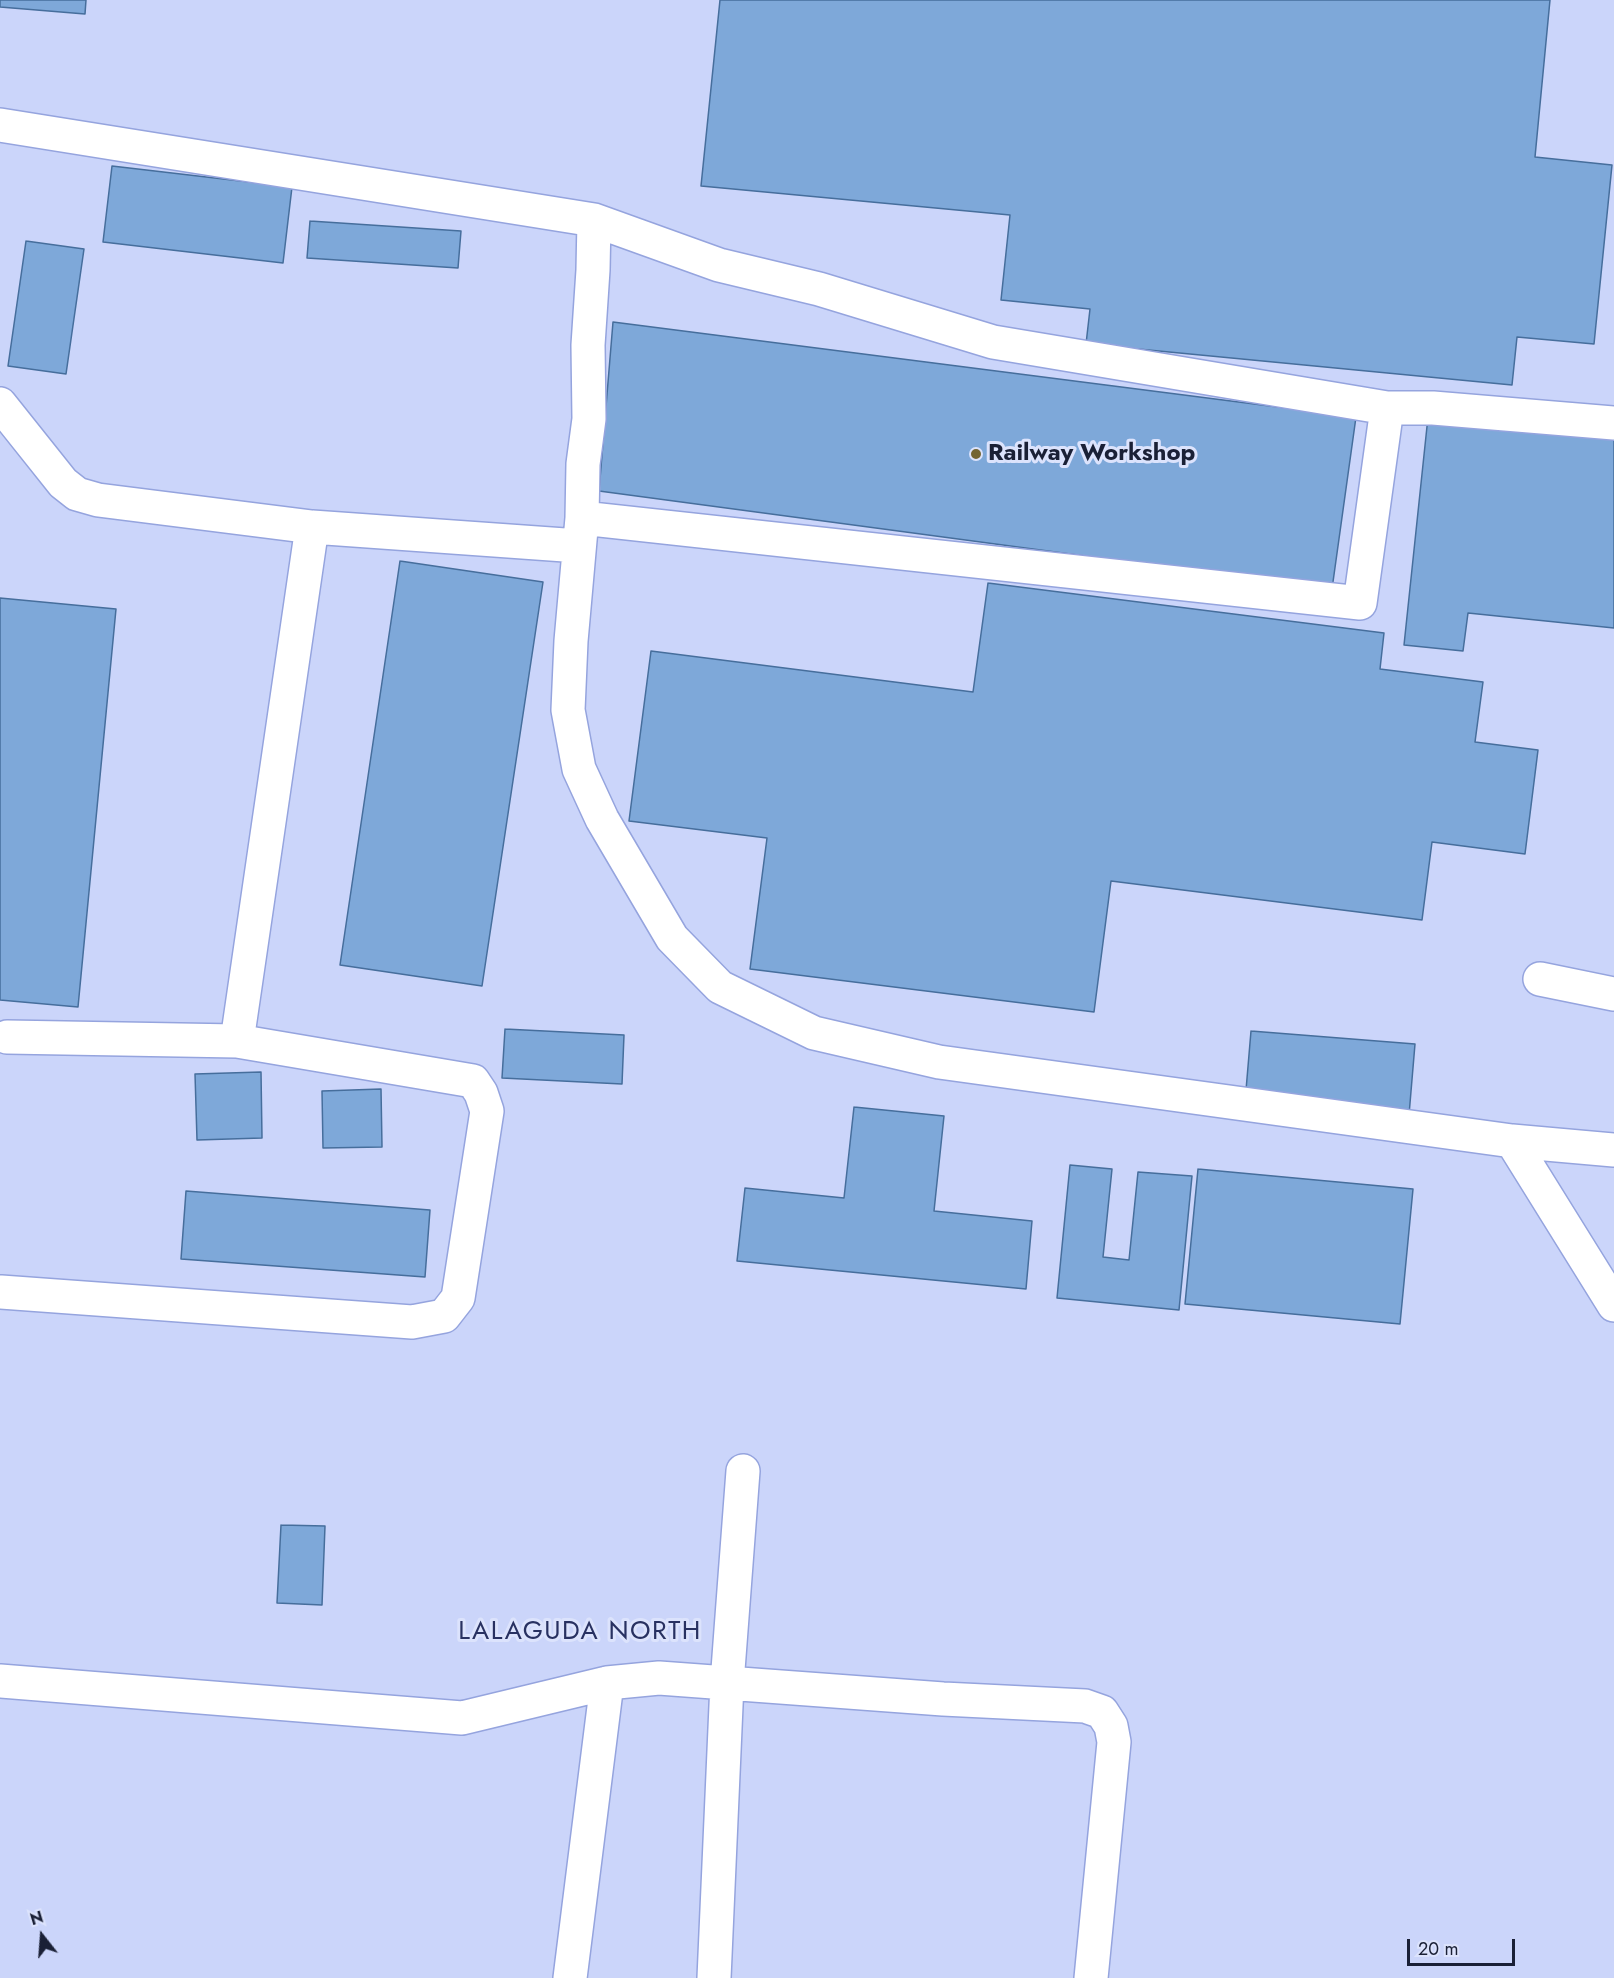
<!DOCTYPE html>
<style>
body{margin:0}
#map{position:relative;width:1614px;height:1978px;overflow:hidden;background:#cbd5fa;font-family:Jost,sans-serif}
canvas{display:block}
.north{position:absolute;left:12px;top:1906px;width:60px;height:60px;-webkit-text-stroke:4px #dce3fc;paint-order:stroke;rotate:343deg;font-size:16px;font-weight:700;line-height:24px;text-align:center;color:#1a2036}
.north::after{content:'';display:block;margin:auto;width:21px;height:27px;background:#1a2036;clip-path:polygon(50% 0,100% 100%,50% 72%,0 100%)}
.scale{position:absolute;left:1407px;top:1939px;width:108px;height:27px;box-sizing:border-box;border:3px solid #1a2036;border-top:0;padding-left:8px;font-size:18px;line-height:21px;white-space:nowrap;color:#1a2036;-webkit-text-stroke:4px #dce3fc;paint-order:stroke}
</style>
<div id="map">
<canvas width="1614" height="1978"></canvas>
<div class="north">N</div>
<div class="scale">20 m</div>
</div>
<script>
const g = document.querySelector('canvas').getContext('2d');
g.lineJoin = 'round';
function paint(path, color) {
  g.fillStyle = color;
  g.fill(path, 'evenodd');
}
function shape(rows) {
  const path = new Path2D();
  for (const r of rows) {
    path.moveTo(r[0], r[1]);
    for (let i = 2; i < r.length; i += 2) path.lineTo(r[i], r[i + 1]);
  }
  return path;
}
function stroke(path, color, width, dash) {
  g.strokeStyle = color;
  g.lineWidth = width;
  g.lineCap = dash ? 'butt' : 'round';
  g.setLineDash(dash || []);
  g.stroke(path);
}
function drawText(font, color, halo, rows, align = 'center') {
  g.font = font + ' Jost,sans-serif';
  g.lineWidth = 6;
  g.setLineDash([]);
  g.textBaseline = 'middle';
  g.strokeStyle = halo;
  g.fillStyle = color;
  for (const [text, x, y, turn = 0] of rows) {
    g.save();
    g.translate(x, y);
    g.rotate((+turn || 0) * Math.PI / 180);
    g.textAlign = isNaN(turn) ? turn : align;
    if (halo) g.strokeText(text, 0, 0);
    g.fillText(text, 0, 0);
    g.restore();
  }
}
const building = shape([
 [0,0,86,0,85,14,0,7,0,0],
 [720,0,1550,0,1535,157,1612,165,1594,344,1517,337,1512,385,1086,344,1090,309,1001,300,1010,215,701,186,720,0],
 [112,166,292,187,283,263,103,242,112,166],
 [310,221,461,231,458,268,307,258,310,221],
 [26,241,84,249,66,374,8,366,26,241],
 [613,322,1356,417,1332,589,599,491,613,322],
 [1428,417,1614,436,1614,628,1468,613,1463,651,1404,645,1428,417],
 [400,561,543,582,482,986,340,965,400,561],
 [988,583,1384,633,1380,669,1483,682,1475,742,1538,750,1525,854,1432,842,1422,920,1111,881,1094,1012,750,969,767,838,629,821,651,651,973,692,988,583],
 [0,598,116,609,78,1007,0,1000,0,598],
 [505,1029,624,1035,622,1084,502,1078,505,1029],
 [1251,1031,1415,1044,1409,1115,1245,1102,1251,1031],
 [261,1072,262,1138,197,1140,195,1074,261,1072],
 [381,1089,382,1147,323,1148,322,1091,381,1089],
 [854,1107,944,1116,934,1211,1032,1221,1026,1289,737,1261,745,1188,844,1198,854,1107],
 [1070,1165,1112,1169,1103,1257,1129,1260,1138,1172,1192,1176,1179,1310,1057,1298,1070,1165],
 [1198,1169,1413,1189,1400,1324,1185,1304,1198,1169],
 [186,1191,430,1210,425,1277,181,1259,186,1191],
 [281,1525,325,1526,322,1605,277,1603,281,1525]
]);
const minor = shape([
 [0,125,594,220,719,265,819,289,993,342,1387,408,1433,408,1614,423],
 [594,220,593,270,588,345,589,419,583,464,582,518,571,641,568,710,579,769,602,819,672,938,720,987,814,1033,939,1062,1512,1141,1614,1150],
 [0,404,63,483,77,494,98,500,312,527,579,546],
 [582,518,1360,603,1387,408],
 [1540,979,1614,994],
 [7,1037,237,1041,312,527],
 [1512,1141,1614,1305],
 [1,1292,412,1322,444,1316,458,1298,487,1111,481,1093,473,1081,237,1041],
 [0,1681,462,1718,607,1683,659,1678,943,1699,1085,1706,1102,1712,1111,1726,1114,1742,1091,1978],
 [570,1978,607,1683],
 [714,1978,727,1683,743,1471]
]);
const markers = [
 [976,454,6,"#746533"]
];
const poiNames = [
 ["Railway Workshop",988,454]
];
const neighbourhoodNames = [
 ["LALAGUDA NORTH",580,1633]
];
paint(building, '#7ea8d9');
stroke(building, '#466e9c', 1.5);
stroke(minor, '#95a4de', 36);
stroke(minor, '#fff', 33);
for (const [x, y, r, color] of markers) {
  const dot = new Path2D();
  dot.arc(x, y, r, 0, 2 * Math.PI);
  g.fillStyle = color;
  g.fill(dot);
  stroke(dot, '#dce3fc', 2);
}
drawText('bold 24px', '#1a2036', '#dce3fc', poiNames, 'left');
g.letterSpacing = '1.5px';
drawText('26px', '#283161', '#dce3fc', neighbourhoodNames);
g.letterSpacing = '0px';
</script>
